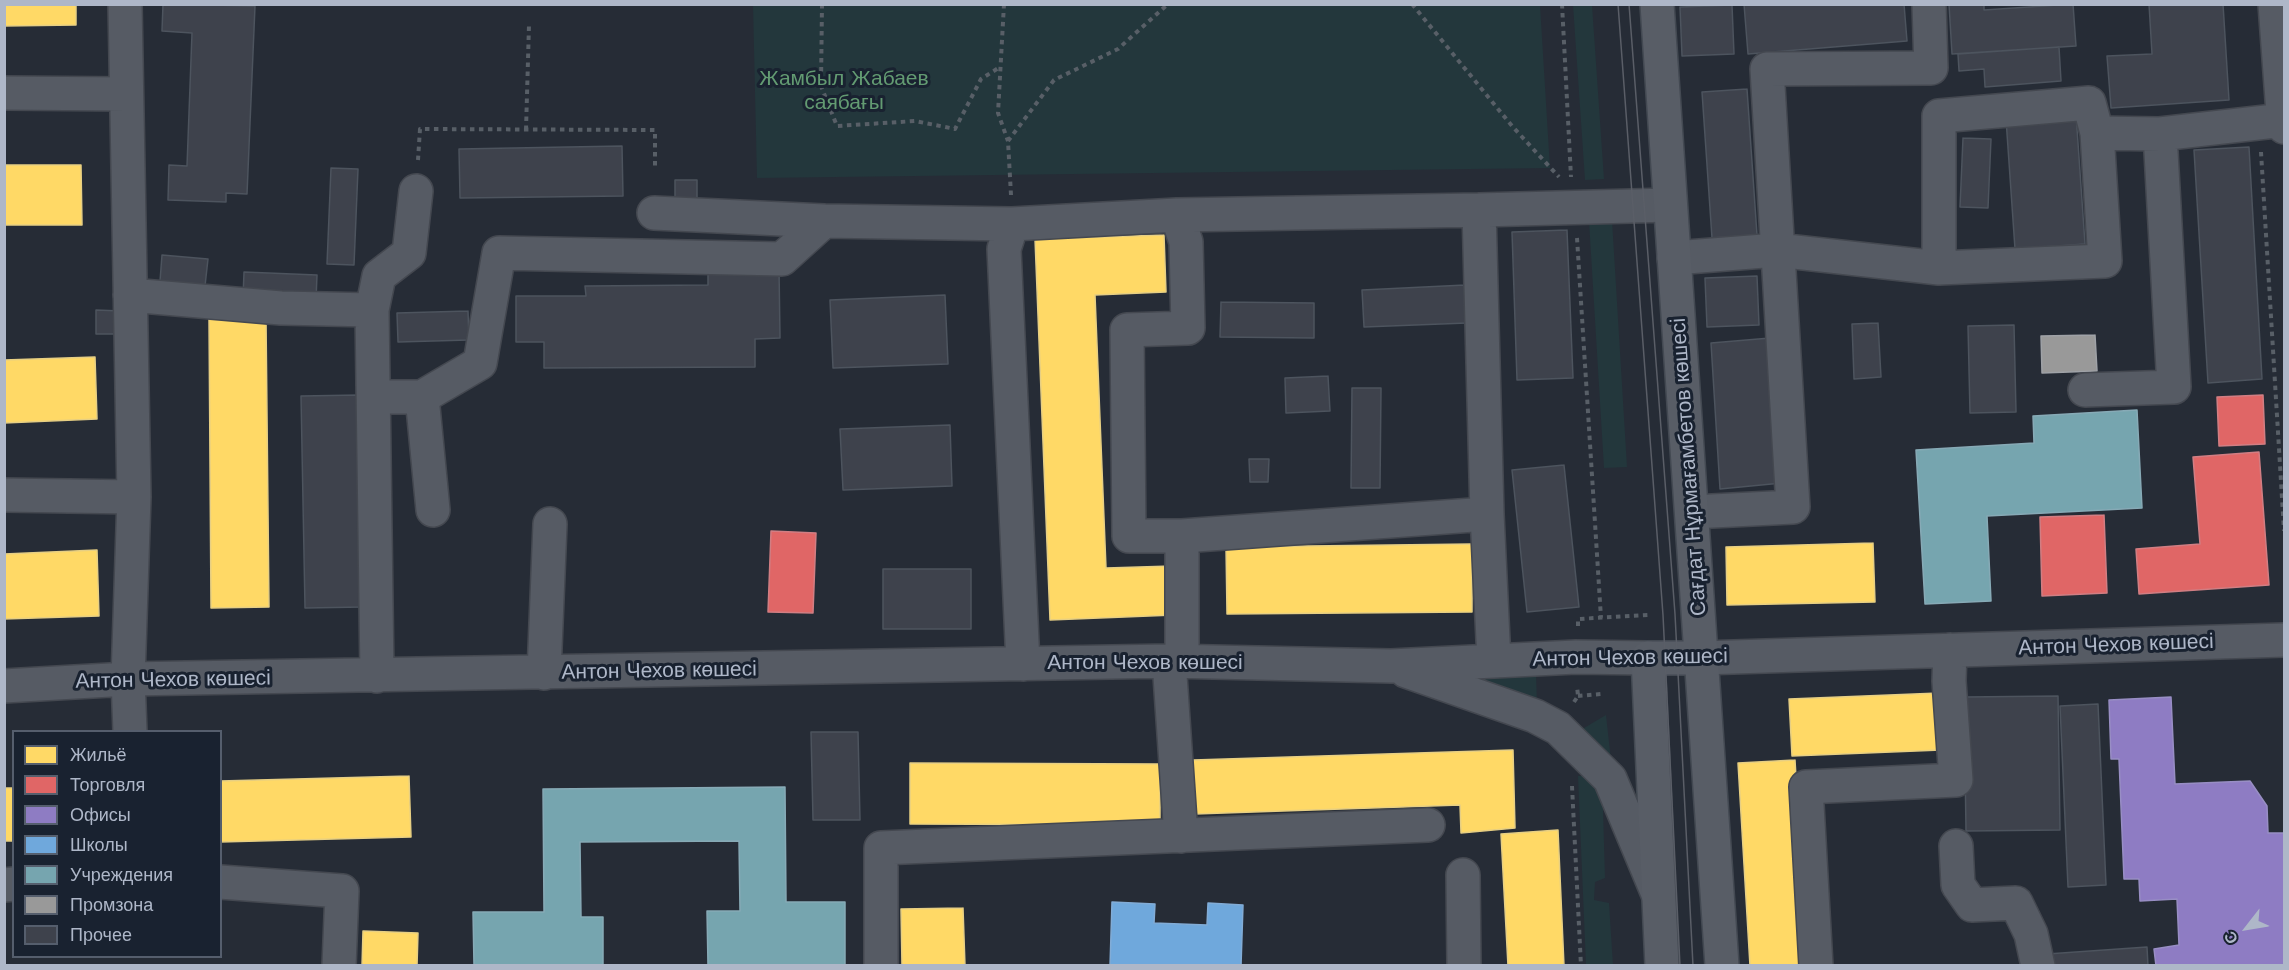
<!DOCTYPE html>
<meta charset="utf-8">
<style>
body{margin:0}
#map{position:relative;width:2289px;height:970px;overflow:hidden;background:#262c36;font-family:"Work Sans",sans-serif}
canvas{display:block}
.frame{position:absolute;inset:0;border:6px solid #aeb7c8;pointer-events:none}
.legend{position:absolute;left:12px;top:730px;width:210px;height:228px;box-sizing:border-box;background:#192230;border:2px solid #555e6d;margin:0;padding:8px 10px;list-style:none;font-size:18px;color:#aeb7c8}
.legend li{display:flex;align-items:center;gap:12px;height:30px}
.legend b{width:30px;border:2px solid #555e6d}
.north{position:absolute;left:2217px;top:898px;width:60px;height:60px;-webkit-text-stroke:4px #192230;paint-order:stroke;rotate:239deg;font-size:16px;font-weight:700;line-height:24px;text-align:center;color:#aeb7c8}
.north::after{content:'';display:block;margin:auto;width:21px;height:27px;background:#aeb7c8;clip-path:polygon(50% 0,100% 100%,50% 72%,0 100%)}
</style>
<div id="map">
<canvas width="2289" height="970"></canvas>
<div class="frame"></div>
<ul class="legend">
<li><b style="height:16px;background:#ffd966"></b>Жильё</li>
<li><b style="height:16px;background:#e06666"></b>Торговля</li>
<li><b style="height:16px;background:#8e7cc3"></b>Офисы</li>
<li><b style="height:16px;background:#6fa8dc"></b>Школы</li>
<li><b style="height:16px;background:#76a5af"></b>Учреждения</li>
<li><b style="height:16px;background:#999"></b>Промзона</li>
<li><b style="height:16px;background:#3e424c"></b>Прочее</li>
</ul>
<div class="north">С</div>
</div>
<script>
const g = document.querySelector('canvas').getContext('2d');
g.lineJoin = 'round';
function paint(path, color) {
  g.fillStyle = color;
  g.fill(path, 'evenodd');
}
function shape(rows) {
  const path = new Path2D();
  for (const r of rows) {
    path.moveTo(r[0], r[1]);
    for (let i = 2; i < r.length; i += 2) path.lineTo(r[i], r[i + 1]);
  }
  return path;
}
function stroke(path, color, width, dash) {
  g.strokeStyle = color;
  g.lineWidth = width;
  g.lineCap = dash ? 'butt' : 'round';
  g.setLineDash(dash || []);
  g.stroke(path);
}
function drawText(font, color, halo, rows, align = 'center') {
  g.font = font + ' "Work Sans",sans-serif';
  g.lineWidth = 6;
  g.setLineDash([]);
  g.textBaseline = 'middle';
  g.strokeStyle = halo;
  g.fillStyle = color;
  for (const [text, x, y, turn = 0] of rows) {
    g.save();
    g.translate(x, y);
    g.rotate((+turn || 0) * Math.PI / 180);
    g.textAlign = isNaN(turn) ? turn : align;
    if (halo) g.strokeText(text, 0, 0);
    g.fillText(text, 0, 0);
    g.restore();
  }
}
const green = shape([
 [753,5,1540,5,1550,168,757,178],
 [1573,5,1592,5,1604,179,1585,180],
 [1612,220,1627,467,1604,468,1589,221],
 [1536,673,1537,704,1451,677],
 [1606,715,1612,769,1579,731],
 [1602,775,1605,878,1595,882,1594,900,1609,903,1613,965,1586,965,1578,776]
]);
const homes = shape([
 [4,4,76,4,76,25,4,26,4,4],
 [4,165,81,165,82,225,4,225,4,165],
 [1164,235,1166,292,1095,295,1106,568,1172,566,1174,615,1050,620,1035,239,1164,235],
 [209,318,266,318,269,607,211,608,209,318],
 [95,357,97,419,4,423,4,360,95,357],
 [1873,543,1875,602,1727,605,1726,547,1873,543],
 [1472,544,1472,612,1227,614,1226,547,1472,544],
 [97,550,99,616,4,619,4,554,97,550],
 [1939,693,1941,750,1792,756,1789,699,1939,693],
 [1513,750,1515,828,1461,833,1460,805,1195,814,1193,760,1513,750],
 [1795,760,1807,966,1750,966,1738,763,1795,760],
 [910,763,1160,764,1160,825,910,824,910,763],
 [409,776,411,837,220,842,220,781,409,776],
 [4,788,14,788,14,841,4,841,4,788],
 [1558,830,1564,966,1508,966,1501,834,1558,830],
 [963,908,965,966,902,966,901,909,963,908],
 [363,931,418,933,417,966,362,966,363,931]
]);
const shops = shape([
 [2263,395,2265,444,2219,446,2217,397,2263,395],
 [2259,452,2269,585,2139,594,2136,549,2200,544,2193,457,2259,452],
 [2104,515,2107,593,2042,596,2040,517,2104,515],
 [771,531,816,533,813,613,768,612,771,531]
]);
const offices = shape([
 [2171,697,2175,784,2250,781,2267,806,2268,833,2284,833,2284,966,2156,966,2154,949,2179,945,2177,899,2140,901,2139,879,2124,879,2119,759,2111,759,2109,700,2171,697]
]);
const schools = shape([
 [1112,902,1155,904,1154,923,1207,925,1208,903,1243,905,1241,966,1110,966,1112,902]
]);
const public = shape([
 [2137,410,2142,508,1987,516,1991,601,1925,604,1916,450,2034,443,2033,416,2137,410],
 [785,787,786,902,845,902,845,966,708,966,707,911,740,911,739,841,580,842,581,917,603,917,603,966,474,966,473,912,544,912,543,789,785,787]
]);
const industry = shape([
 [2095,335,2097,371,2042,373,2041,336,2095,335]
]);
const building = shape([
 [163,4,255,6,247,194,226,193,226,202,168,200,169,165,187,166,192,33,162,31,163,4],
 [1744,4,1904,4,1907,41,1748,54,1744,4],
 [1949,4,1984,4,1984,10,2073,4,2076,46,1952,54,1949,4],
 [2149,4,2223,4,2229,100,2111,108,2107,56,2152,54,2149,4],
 [1732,5,1734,54,1682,56,1680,7,1732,5],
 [2059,47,2061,81,1985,87,1984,69,1959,71,1958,54,2059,47],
 [1747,89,1757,235,1712,238,1702,92,1747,89],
 [2076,114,2085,244,2015,249,2006,119,2076,114],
 [1963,138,1991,139,1988,208,1960,207,1963,138],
 [622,146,623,196,460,198,459,149,622,146],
 [2249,147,2262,379,2208,383,2194,150,2249,147],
 [331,168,358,169,354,265,327,264,331,168],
 [675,180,697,180,697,204,675,204,675,180],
 [1567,230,1573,378,1517,380,1512,232,1567,230],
 [162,255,208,259,205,286,160,281,162,255],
 [708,268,779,268,780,338,755,339,755,367,544,368,544,342,516,342,516,296,586,296,585,286,708,285,708,268],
 [244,272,317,275,316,300,243,298,244,272],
 [1757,276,1759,325,1707,327,1705,278,1757,276],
 [1465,285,1467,323,1364,327,1362,290,1465,285],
 [945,295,948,364,833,368,830,300,945,295],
 [1221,302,1314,303,1314,338,1220,337,1221,302],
 [96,310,121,311,120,334,96,334,96,310],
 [468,311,469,340,398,342,397,313,468,311],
 [1878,323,1881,377,1854,379,1852,324,1878,323],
 [2014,325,2016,412,1970,413,1968,326,2014,325],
 [1770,338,1782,483,1720,489,1711,343,1770,338],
 [1328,376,1330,411,1286,413,1285,378,1328,376],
 [1352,388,1381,388,1380,488,1351,488,1352,388],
 [359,395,363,607,305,608,301,396,359,395],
 [950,425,952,486,843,490,840,429,950,425],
 [1249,459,1269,459,1268,482,1250,482,1249,459],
 [1564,465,1579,607,1527,612,1512,470,1564,465],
 [883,569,971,569,971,629,883,629,883,569],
 [2058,696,2060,830,1966,831,1964,697,2058,696],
 [2098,704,2106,885,2068,887,2060,706,2098,704],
 [811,732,858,732,860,820,813,820,811,732],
 [2147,947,2148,966,2048,966,2047,954,2147,947]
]);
const path = shape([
 [822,4,821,86,837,126,915,121,955,129,981,79,1000,67],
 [1004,4,998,113,1008,141],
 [1412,4,1512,126,1559,177],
 [1562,4,1571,177],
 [526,130,529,25],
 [2261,152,2284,531],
 [418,160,420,129,655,130,655,167],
 [1011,195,1008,141,1054,80,1118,49,1168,4],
 [1577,238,1601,618],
 [1578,626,1578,619,1648,615],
 [1578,696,1601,694],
 [1574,702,1578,696,1577,686],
 [1572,786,1581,966]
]);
const minor = shape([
 [125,4,134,497,128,679,130,732],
 [2275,4,2284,127],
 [4,93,126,94],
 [654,213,824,221,1012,224,1177,215,1479,210],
 [1177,215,1186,242,1188,328,1127,330,1129,536,1182,536],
 [1012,224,1004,249,1023,664],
 [1674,258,1777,250,1939,268,1939,116,2089,103,2097,133,2160,134,2284,120],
 [1939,268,2105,261,2097,133],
 [130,295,281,308,372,310,377,676],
 [372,310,379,276,409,253,416,191],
 [2085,390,2174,387,2160,134],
 [375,397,422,397,480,363,499,253,782,259,824,221],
 [422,397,433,510],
 [4,495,134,497],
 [1692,512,1793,507,1767,69,1931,68,1929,4],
 [1487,514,1494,661],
 [1701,658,2284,640],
 [1169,661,1181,836],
 [1182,661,1182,536,1487,514,1479,210,1670,205],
 [1406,671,1535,716,1558,728,1610,779,1658,894],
 [544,673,550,524],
 [4,686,128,679,1169,661,1391,666,1576,657,1648,658],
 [1956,846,1958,885,1972,905,2016,903,2031,934,2038,966],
 [1463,875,1464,966],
 [220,882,342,891,339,966],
 [4,885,14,884],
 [881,966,881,848,1428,825],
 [1816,966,1806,787,1956,780,1949,681,1950,650]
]);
const major = shape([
 [1657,4,1722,966],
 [1662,966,1648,658,1701,658]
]);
const tram = shape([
 [1618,4,1663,615,1680,966],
 [1629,4,1675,614,1693,966]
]);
const parkNames = [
 ["Жамбыл Жабаев",844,79],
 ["саябағы",844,103]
];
const streetNames = [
 ["Сағдат Нұрмағамбетов көшесі",1689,467,-94],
 ["Антон Чехов көшесі",2116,645,-2],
 ["Антон Чехов көшесі",1630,658,-1],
 ["Антон Чехов көшесі",1145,663],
 ["Антон Чехов көшесі",659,671,-1],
 ["Антон Чехов көшесі",173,680,-1]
];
paint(green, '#23373c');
paint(homes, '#ffd966');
stroke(homes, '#e7cf83', 1.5);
paint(shops, '#e06666');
stroke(shops, '#d17e83', 1.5);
paint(offices, '#8e7cc3');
stroke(offices, '#988ec4', 1.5);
paint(schools, '#6fa8dc');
stroke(schools, '#82acd6', 1.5);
paint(public, '#76a5af');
stroke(public, '#87aab6', 1.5);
paint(industry, '#999');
stroke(industry, '#9fa2a7', 1.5);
paint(building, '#3e424c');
stroke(building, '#4d545e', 1.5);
stroke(minor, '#444850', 36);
stroke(major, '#434952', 36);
stroke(path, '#585f67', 4, [4.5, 4.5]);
stroke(minor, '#565b64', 33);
stroke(major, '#585d66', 33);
stroke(tram, '#5a5e67', 1.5);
drawText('21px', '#639b72', '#192230', parkNames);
drawText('21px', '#aeb7c8', '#192230', streetNames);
</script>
